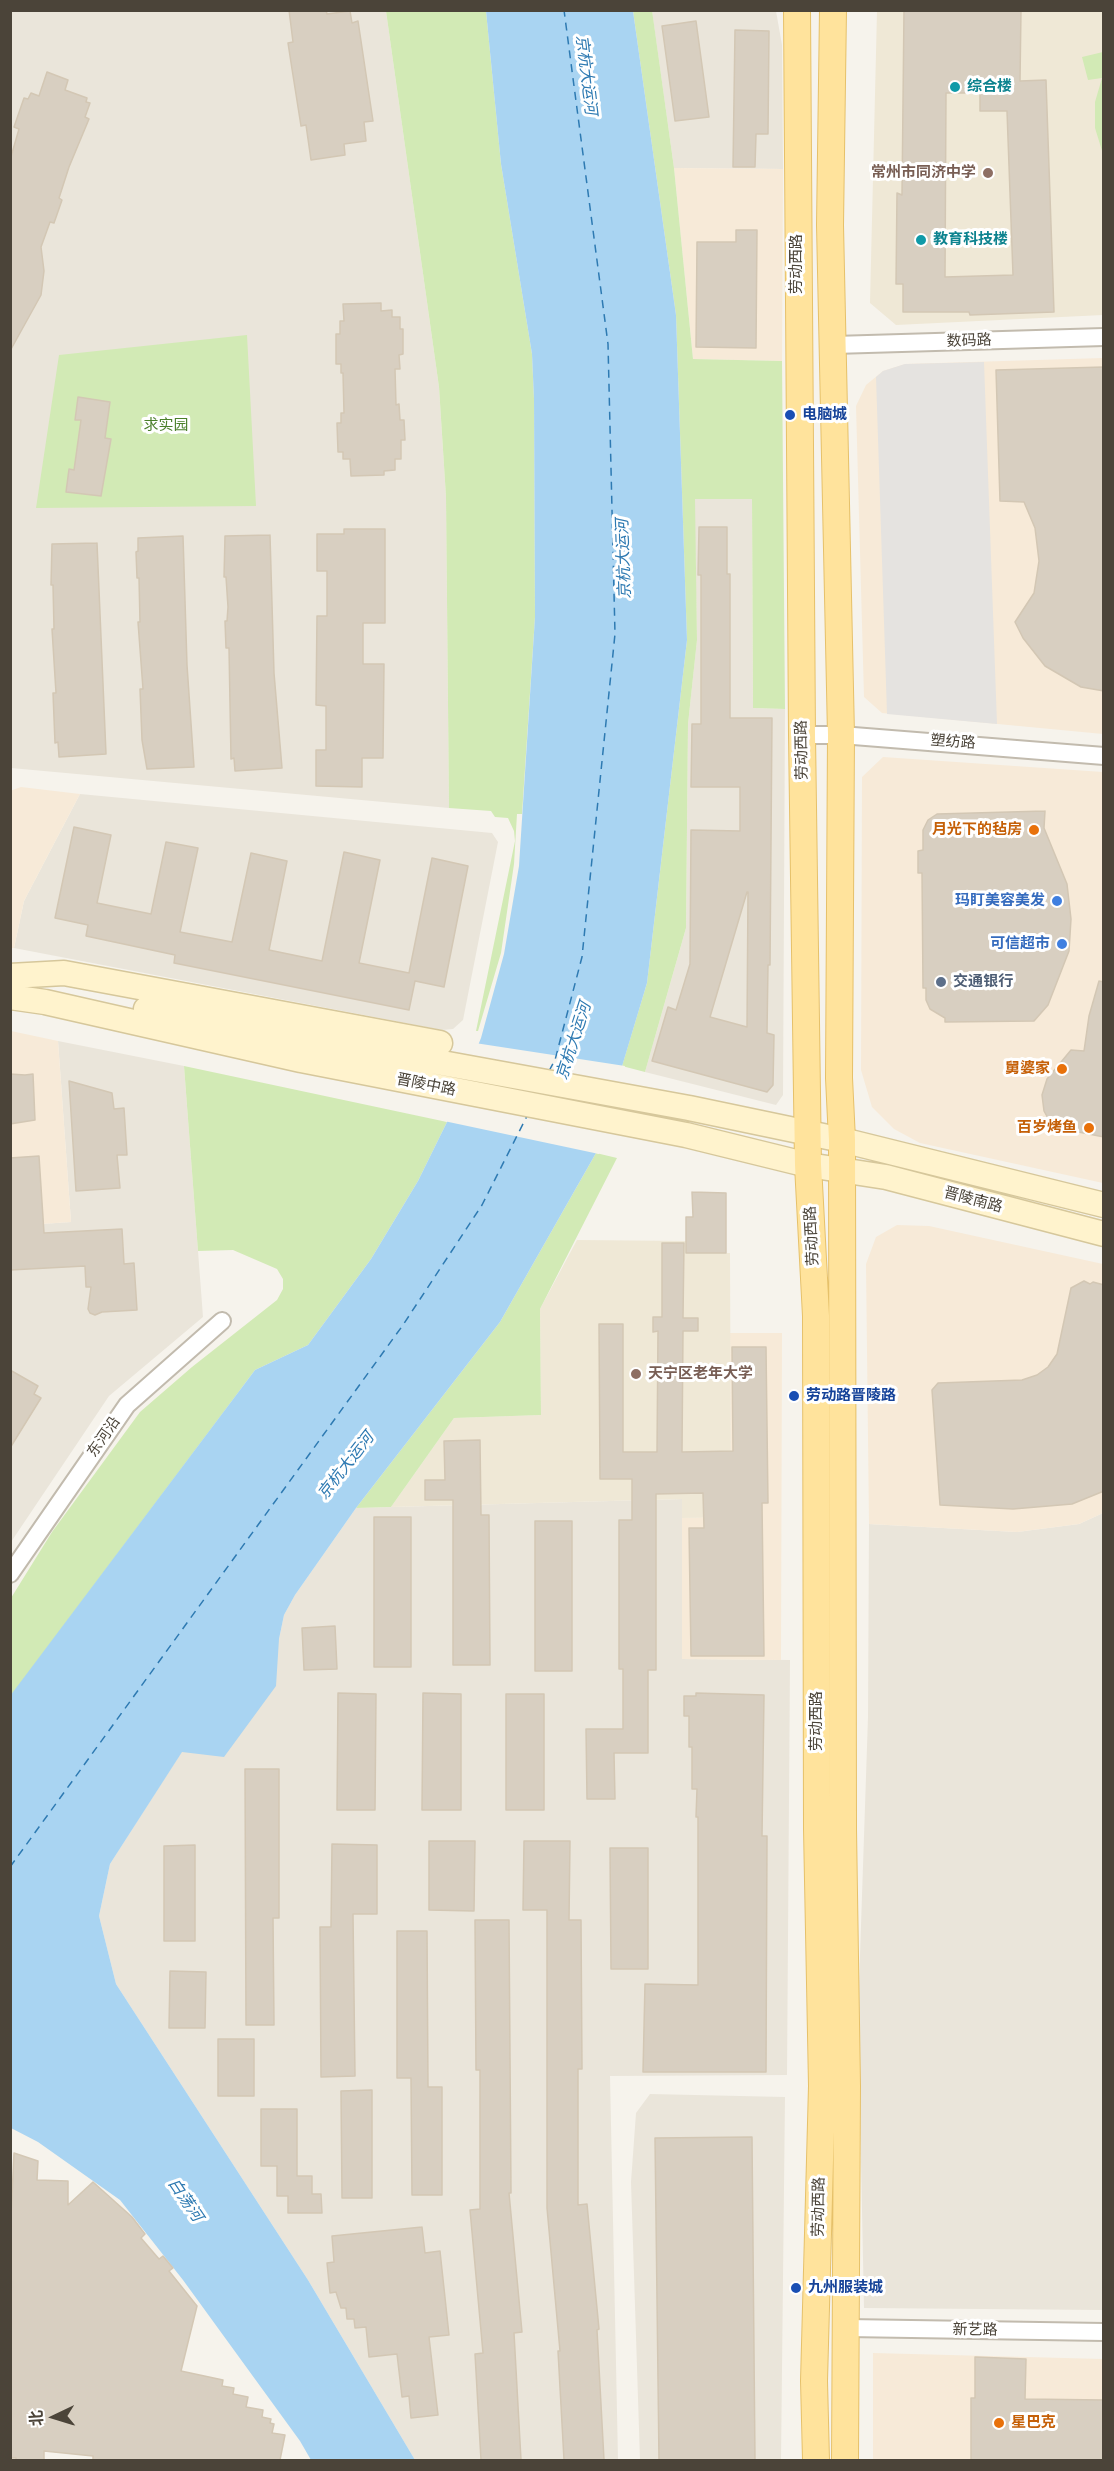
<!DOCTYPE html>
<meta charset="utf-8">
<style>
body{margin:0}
#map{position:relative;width:1114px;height:2471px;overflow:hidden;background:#f6f3ec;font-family:"PT Sans","Noto Sans SC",sans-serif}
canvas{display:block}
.frame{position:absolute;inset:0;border:12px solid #4b4439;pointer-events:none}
.north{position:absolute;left:24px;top:2387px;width:60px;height:60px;-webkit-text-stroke:4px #fff;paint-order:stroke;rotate:266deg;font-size:16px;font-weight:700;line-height:24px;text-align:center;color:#4b4439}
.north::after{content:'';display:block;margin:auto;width:21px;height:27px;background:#4b4439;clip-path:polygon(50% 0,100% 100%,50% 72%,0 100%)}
</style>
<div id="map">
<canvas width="1114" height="2471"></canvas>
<div class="frame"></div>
<div class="north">北</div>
</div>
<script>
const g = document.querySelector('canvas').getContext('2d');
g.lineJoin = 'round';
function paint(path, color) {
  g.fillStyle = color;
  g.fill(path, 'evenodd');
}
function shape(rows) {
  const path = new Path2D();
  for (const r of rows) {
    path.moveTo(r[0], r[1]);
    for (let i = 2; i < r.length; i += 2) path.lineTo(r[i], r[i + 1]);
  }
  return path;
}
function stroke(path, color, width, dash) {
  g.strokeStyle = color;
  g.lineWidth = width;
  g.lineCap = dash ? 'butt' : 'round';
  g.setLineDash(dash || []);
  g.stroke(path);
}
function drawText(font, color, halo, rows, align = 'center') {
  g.font = font + ' "PT Sans","Noto Sans SC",sans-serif';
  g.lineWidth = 6;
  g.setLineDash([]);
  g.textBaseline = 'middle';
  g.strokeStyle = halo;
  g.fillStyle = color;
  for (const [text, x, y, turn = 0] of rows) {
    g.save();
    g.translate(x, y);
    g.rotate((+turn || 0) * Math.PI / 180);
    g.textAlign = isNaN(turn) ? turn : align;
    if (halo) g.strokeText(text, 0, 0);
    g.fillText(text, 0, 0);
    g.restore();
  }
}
const residential = shape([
 [11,11,386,11,439,387,446,497,449,808,11,768],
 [652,11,776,11,782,45,783,169,674,168],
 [694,499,752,499,753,708,785,709,783,1095,776,1105,645,1072,686,928,688,724,697,639],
 [80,794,492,833,498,842,463,1020,453,1029,442,1030,14,948,24,901],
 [58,1041,184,1066,203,1317,109,1396,11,1542,11,1226,71,1222],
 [682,1499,682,1659,790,1660,787,2075,610,2076,618,2460,415,2460,308,2280,116,1984,99,1916,110,1864,182,1751,279,1639,284,1615,295,1595,356,1508],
 [1103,1513,1103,2310,864,2308,858,2015,868,1717,869,1524,1017,1532,1079,1524],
 [650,2094,785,2097,781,2460,640,2460,631,2182,636,2113]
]);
const commercial = shape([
 [674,168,783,169,782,361,693,359],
 [1103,358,1103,734,882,713,864,697,856,406,866,385,883,371,905,364],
 [883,757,1103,772,1103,1183,920,1143,894,1129,872,1107,861,1070,862,777],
 [21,787,80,794,24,901,14,948,10,948,10,791],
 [11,1031,58,1041,71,1222,11,1226],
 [897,1225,929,1226,1103,1264,1103,1513,1079,1524,1017,1532,869,1524,866,1264,876,1237],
 [730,1333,782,1333,781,1660,682,1659,682,1518,731,1516],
 [873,2353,1103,2359,1103,2460,873,2460]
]);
const education = shape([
 [877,11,1103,11,1103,315,896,325,870,303],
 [577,1240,686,1241,686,1253,730,1253,731,1517,682,1518,682,1499,391,1507,454,1418,541,1415,540,1309]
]);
const green = shape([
 [652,10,674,168,693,359,782,361,785,709,753,708,752,499,695,499,697,640,688,724,686,928,645,1072,622,1066,647,983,687,640,676,315,633,11],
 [386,11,486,11,501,164,532,354,534,399,535,617,522,814,517,814,514,864,501,953,478,1031,476,1031,515,841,514,831,508,818,495,817,491,811,449,808,446,497,439,387],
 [1103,52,1104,52,1103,154,1095,128,1095,102,1102,78,1088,80,1082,57],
 [247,335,256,506,36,508,59,355],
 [184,1066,447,1122,418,1181,371,1259,308,1345,255,1370,11,1696,11,1598,52,1532,140,1412,192,1367,277,1300,283,1289,283,1279,277,1269,233,1250,198,1251],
 [596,1153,617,1158,540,1309,541,1415,454,1418,391,1507,356,1508,500,1322]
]);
const parking = shape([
 [984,362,997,724,887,714,876,377,883,371,905,364]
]);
const water = shape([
 [486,11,633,11,676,315,687,640,647,983,596,1153,500,1322,356,1508,295,1595,284,1615,279,1639,276,1686,224,1757,182,1752,110,1864,99,1916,116,1984,308,2280,415,2460,311,2460,300,2441,183,2280,120,2200,38,2142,11,2128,10,1696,255,1370,308,1345,371,1259,418,1181,447,1122,481,1038,504,954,519,866,535,617,534,399,532,354,501,164]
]);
const pier = shape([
 [475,1043,625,1066,599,1154,444,1121]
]);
const ferry = shape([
 [549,1071,555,1060,582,957,615,634,608,344,564,10],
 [10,1867,403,1325,482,1205,527,1116]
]);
const building = shape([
 [289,10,326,10,327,14,350,11,352,23,358,21,373,121,364,122,366,141,344,144,345,155,311,160,306,125,301,126,292,69,288,43,293,42,289,10],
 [904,10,1021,10,1020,81,1046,80,1054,312,970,315,969,312,903,312,903,284,896,284,897,193,902,195,904,10],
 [946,93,980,93,980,111,1007,111,1013,275,945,277,946,93],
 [696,21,709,117,675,121,662,26,696,21],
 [735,30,769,31,768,134,756,134,755,167,733,167,735,30],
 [47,72,68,80,65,90,87,98,86,102,90,103,85,117,89,119,69,167,59,198,62,200,54,223,50,222,41,247,44,271,41,295,10,351,10,160,19,129,14,127,24,98,28,99,31,93,39,96,47,72],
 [736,230,757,230,756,348,696,347,697,242,736,242,736,230],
 [381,303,381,311,392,310,392,317,400,317,400,329,403,329,403,354,399,355,400,369,395,369,396,405,399,404,400,420,404,420,405,440,401,440,401,459,395,459,395,470,384,471,384,475,351,476,350,459,343,459,343,452,338,452,337,423,341,423,341,413,344,413,343,373,341,373,341,364,336,364,336,334,340,334,340,321,344,321,343,304,381,303],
 [1104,367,1104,691,1081,687,1045,666,1023,638,1015,622,1034,593,1039,561,1035,528,1024,502,1000,501,996,370,1104,367],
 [78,397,110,402,105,438,111,439,101,496,66,492,69,469,74,470,81,420,75,420,78,397],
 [699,527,727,527,727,574,730,574,730,718,772,718,770,965,768,965,767,1033,774,1035,773,1085,767,1092,652,1061,668,1007,676,1010,690,964,691,830,740,831,740,787,691,787,692,724,701,724,701,575,698,575,699,527],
 [747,892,748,892,747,1027,710,1017,747,892],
 [344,529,385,529,385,623,363,623,363,664,384,664,383,758,362,758,362,787,316,786,316,750,326,750,326,706,316,705,317,616,327,616,327,571,317,571,317,534,344,534,344,529],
 [270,535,274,673,282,768,235,771,234,758,231,759,229,648,226,648,225,621,227,621,228,607,226,577,224,577,225,536,270,535],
 [183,536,187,665,194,767,147,769,142,740,140,689,143,689,138,622,140,622,139,578,137,578,136,552,138,551,138,538,183,536],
 [97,543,106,754,59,757,58,742,55,743,53,693,56,693,52,629,54,629,53,585,51,585,52,544,97,543],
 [1045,811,1044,828,1067,884,1071,919,1069,951,1048,1005,1034,1021,945,1022,945,1018,930,1009,926,1000,926,988,923,988,922,873,918,873,918,851,923,850,923,830,928,820,937,814,1045,811],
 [74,827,111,835,97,903,151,914,166,842,198,848,180,932,232,942,251,853,287,861,269,950,322,961,344,852,380,860,359,963,409,973,432,858,468,866,444,987,415,981,409,1010,174,963,175,955,86,936,88,925,55,918,74,827],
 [1099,981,1104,982,1104,1137,1058,1128,1049,1120,1044,1111,1042,1095,1047,1079,1071,1050,1084,1051,1089,1016,1099,981],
 [10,1074,25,1075,33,1074,35,1120,10,1124,10,1074],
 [69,1081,112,1093,114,1109,124,1108,127,1155,117,1155,120,1188,76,1191,69,1081],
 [39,1156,44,1233,122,1229,124,1264,134,1263,137,1310,102,1312,95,1315,90,1313,88,1309,91,1287,86,1287,85,1266,10,1270,10,1158,39,1156],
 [692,1192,726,1193,726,1253,686,1253,686,1217,693,1217,692,1192],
 [662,1243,684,1243,683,1318,698,1318,698,1331,683,1331,682,1452,733,1451,732,1347,766,1347,768,1503,762,1503,764,1656,691,1656,689,1528,704,1528,703,1493,656,1494,656,1670,648,1670,648,1753,614,1753,615,1799,587,1799,586,1729,623,1729,623,1669,619,1669,619,1520,632,1520,632,1479,600,1479,599,1324,623,1324,623,1452,657,1452,658,1331,653,1332,653,1317,662,1317,662,1243],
 [1084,1281,1090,1284,1093,1282,1104,1285,1104,1491,1072,1504,1013,1509,940,1505,932,1390,938,1383,1022,1380,1037,1375,1048,1367,1057,1354,1071,1288,1084,1281],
 [10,1370,38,1386,34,1394,41,1398,10,1448,10,1370],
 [480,1440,481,1515,489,1515,490,1665,453,1665,453,1500,425,1500,425,1480,445,1480,444,1441,480,1440],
 [374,1517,411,1517,411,1667,374,1667,374,1517],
 [535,1521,572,1521,572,1671,535,1671,535,1521],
 [335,1626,337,1669,304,1670,302,1628,335,1626],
 [338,1693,376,1694,375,1810,337,1810,338,1693],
 [423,1693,461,1694,461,1810,422,1810,423,1693],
 [696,1693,764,1695,762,1836,767,1836,766,2072,643,2072,645,1984,698,1985,698,1817,696,1817,697,1789,692,1789,692,1747,689,1747,689,1716,684,1716,684,1696,696,1696,696,1693],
 [506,1694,544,1694,544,1810,506,1810,506,1694],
 [245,1769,279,1769,279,1918,273,1918,274,2025,246,2025,245,1769],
 [429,1841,475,1841,474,1911,429,1910,429,1841],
 [524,1841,570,1841,569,1920,581,1920,582,2069,578,2069,578,2205,587,2204,599,2329,597,2330,604,2460,564,2460,558,2351,560,2351,547,2208,547,1910,523,1910,524,1841],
 [332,1844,377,1845,377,1914,353,1914,355,2076,321,2077,320,1927,331,1927,332,1844],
 [195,1845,195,1941,164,1941,164,1846,195,1845],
 [610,1848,648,1848,648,1969,611,1969,610,1848],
 [475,1920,509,1920,511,2193,509,2193,522,2332,514,2333,521,2460,481,2460,475,2354,483,2353,470,2210,480,2209,480,2070,476,2070,475,1920],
 [397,1931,427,1931,428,2087,442,2087,442,2195,412,2195,411,2078,397,2078,397,1931],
 [170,1971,206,1972,205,2028,169,2028,170,1971],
 [218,2039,254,2039,254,2096,218,2096,218,2039],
 [372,2090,372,2198,342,2198,341,2091,372,2090],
 [261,2109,297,2109,297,2176,312,2176,312,2194,321,2194,322,2213,288,2213,288,2196,277,2196,277,2166,261,2166,261,2109],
 [752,2137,755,2460,659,2460,655,2138,752,2137],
 [14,2153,38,2161,37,2180,68,2181,68,2205,93,2182,132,2217,145,2234,141,2238,159,2259,163,2256,173,2268,169,2271,197,2306,181,2371,223,2380,222,2386,234,2388,233,2394,248,2397,246,2407,263,2410,262,2417,271,2419,270,2423,274,2424,272,2433,285,2435,280,2460,93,2460,93,2456,44,2451,44,2460,16,2460,16,2458,10,2458,10,2238,14,2153],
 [422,2227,425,2253,440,2251,449,2335,429,2337,438,2415,411,2418,409,2396,402,2397,397,2354,369,2357,366,2327,355,2328,354,2319,347,2319,346,2308,341,2308,336,2292,330,2293,327,2263,334,2262,332,2236,422,2227],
 [975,2357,1026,2359,1025,2399,1104,2400,1104,2460,971,2460,971,2398,975,2398,975,2357]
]);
const minor = shape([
 [834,345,1104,337],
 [802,735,841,735,1104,756],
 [10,1574,127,1405,222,1321],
 [847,2328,1104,2332]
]);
const secondary = shape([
 [10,976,64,973,440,1043],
 [10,997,45,1002,301,1060,686,1135,808,1165,886,1177,1104,1234],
 [146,1009,689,1108,842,1140,1104,1205]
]);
const primary = shape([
 [797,10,802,735,808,1165,816,1316,817,1829,822,2086,814,2381,816,2460],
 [833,10,830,225,841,735,839,1078,842,1140,843,1829,847,2086,845,2460]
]);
const markers = [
 [955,87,6,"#0f9aa8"],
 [988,173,6,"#8d6e63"],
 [921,240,6,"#0f9aa8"],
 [790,415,6,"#1a4fb4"],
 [1034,830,6,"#e8710a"],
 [1057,901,6,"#3f7fe0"],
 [1062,944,6,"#3f7fe0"],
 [941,982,6,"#5c6f8a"],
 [1062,1069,6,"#e8710a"],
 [1089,1128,6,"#e8710a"],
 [636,1374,6,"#8d6e63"],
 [794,1396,6,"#1a4fb4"],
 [796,2288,6,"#1a4fb4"],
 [999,2423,6,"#e8710a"]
];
const cultureNames = [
 ["综合楼",967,87],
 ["教育科技楼",933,240]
];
const educationNames = [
 ["常州市同济中学",976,173],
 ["天宁区老年大学",648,1374,"left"]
];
const streetNames = [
 ["劳动西路",797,264,-90],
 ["数码路",969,341,-2],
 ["塑纺路",953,742,4],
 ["劳动西路",802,750,-91],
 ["晋陵中路",426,1085,11],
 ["晋陵南路",973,1200,15],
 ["劳动西路",812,1236,-93],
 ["东河沿",104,1437,-55],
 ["劳动西路",817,1721,-90],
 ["劳动西路",819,2207,-89],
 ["新艺路",975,2330,1]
];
const transitNames = [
 ["电脑城",802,415],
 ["劳动路晋陵路",806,1396],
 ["九州服装城",808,2288]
];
const parkNames = [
 ["求实园",166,426]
];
const foodNames = [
 ["月光下的毡房",1022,830],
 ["舅婆家",1050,1069],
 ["百岁烤鱼",1077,1128],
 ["星巴克",1011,2423,"left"]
];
const shopNames = [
 ["玛盯美容美发",1045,901],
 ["可信超市",1050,944]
];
const serviceNames = [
 ["交通银行",953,982]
];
const waterNames = [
 ["京杭大运河",586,75,83],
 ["京杭大运河",624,559,-92],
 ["京杭大运河",574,1041,-72],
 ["京杭大运河",346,1466,-52],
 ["白荡河",185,2200,56]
];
paint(residential, '#eae5da');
paint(commercial, '#f7ead8');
paint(education, '#efe8d6');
paint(green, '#d2eab5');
paint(parking, '#e5e3e0');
paint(water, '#a9d4f2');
paint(pier, '#f6f3ec');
stroke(ferry, '#2e7ab2', 1.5, [8, 6]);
paint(building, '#d8cfc1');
stroke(building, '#d3c7b4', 1.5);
stroke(minor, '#c2bbae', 20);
stroke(secondary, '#d6c79b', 27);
stroke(primary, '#e6c16a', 28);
stroke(minor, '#fff', 16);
stroke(secondary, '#fff3cd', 24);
stroke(primary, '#ffe39c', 26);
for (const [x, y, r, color] of markers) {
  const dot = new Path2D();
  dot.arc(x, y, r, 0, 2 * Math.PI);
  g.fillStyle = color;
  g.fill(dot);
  stroke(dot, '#fff', 2);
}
drawText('bold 15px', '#0d838f', '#fff', cultureNames, 'left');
drawText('bold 15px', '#785e54', '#fff', educationNames, 'right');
drawText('15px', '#4b4439', '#fff', streetNames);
drawText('bold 15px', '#164399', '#fff', transitNames, 'left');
drawText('15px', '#4a7f2a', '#fff', parkNames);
drawText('bold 15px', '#c56008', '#fff', foodNames, 'right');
drawText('bold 15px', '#366cbe', '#fff', shopNames, 'right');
drawText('bold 15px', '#4e5e75', '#fff', serviceNames, 'left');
drawText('italic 16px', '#2e7ab2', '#fff', waterNames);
</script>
